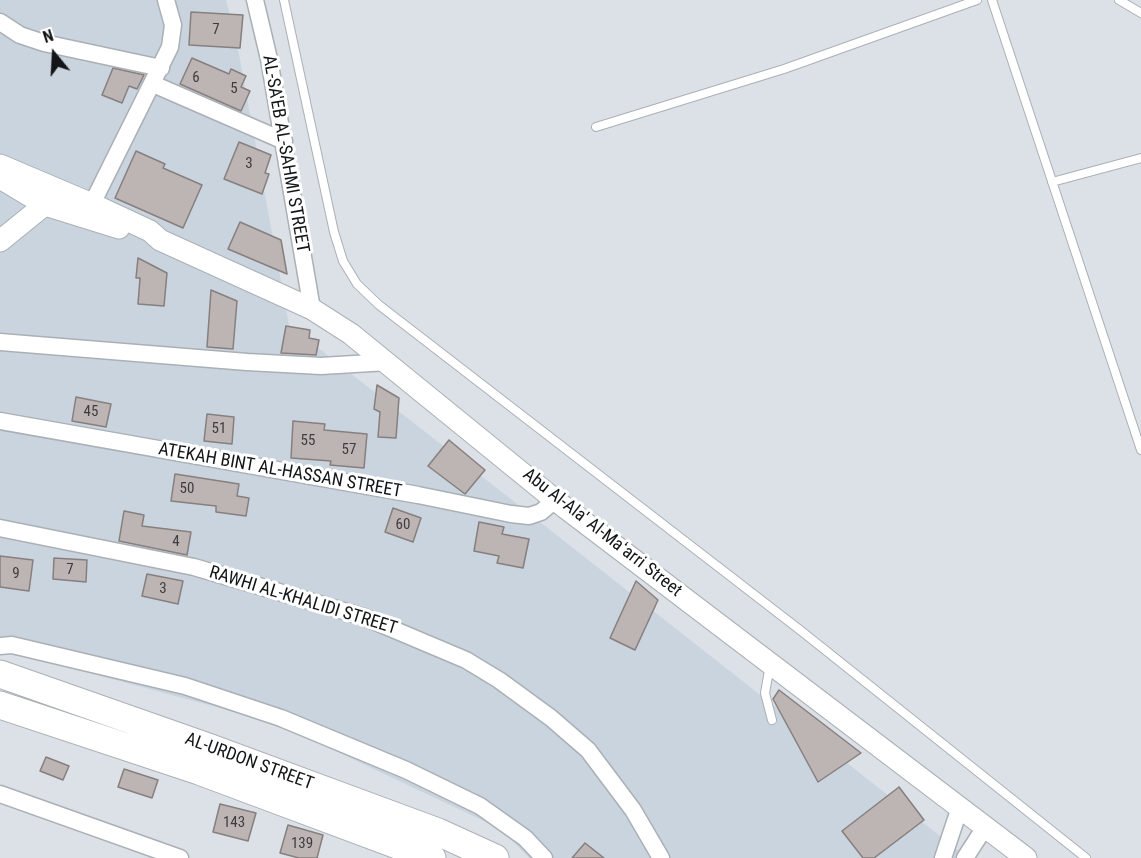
<!DOCTYPE html>
<meta charset="utf-8">
<style>
body{margin:0}
#map{position:relative;width:1141px;height:858px;overflow:hidden;background:#dce1e7;font-family:"Roboto Condensed",sans-serif}
canvas{display:block}
.north{position:absolute;left:24px;top:24px;width:60px;height:60px;-webkit-text-stroke:4px #fff;paint-order:stroke;rotate:342deg;font-size:16px;font-weight:700;line-height:24px;text-align:center;color:#131517}
.north::after{content:'';display:block;margin:auto;width:21px;height:27px;background:#131517;clip-path:polygon(50% 0,100% 100%,50% 72%,0 100%)}
</style>
<div id="map">
<canvas width="1141" height="858"></canvas>
<div class="north">N</div>
</div>
<script>
const g = document.querySelector('canvas').getContext('2d');
g.lineJoin = 'round';
function paint(path, color) {
  g.fillStyle = color;
  g.fill(path, 'evenodd');
}
function shape(rows) {
  const path = new Path2D();
  for (const r of rows) {
    path.moveTo(r[0], r[1]);
    for (let i = 2; i < r.length; i += 2) path.lineTo(r[i], r[i + 1]);
  }
  return path;
}
function stroke(path, color, width, dash) {
  g.strokeStyle = color;
  g.lineWidth = width;
  g.lineCap = dash ? 'butt' : 'round';
  g.setLineDash(dash || []);
  g.stroke(path);
}
function drawText(font, color, halo, rows, align = 'center') {
  g.font = font + ' "Roboto Condensed",sans-serif';
  g.lineWidth = 6;
  g.setLineDash([]);
  g.textBaseline = 'middle';
  g.strokeStyle = halo;
  g.fillStyle = color;
  for (const [text, x, y, turn = 0] of rows) {
    g.save();
    g.translate(x, y);
    g.rotate((+turn || 0) * Math.PI / 180);
    g.textAlign = isNaN(turn) ? turn : align;
    if (halo) g.strokeText(text, 0, 0);
    g.fillText(text, 0, 0);
    g.restore();
  }
}
const built = shape([
 [0,0,226,0,235,33,289,325,968,858,529,858,501,829,276,723,0,649]
]);
const building = shape([
 [191,12,243,15,240,48,189,45,191,12],
 [192,58,229,74,231,69,246,76,241,87,250,91,241,111,180,84,192,58],
 [113,68,144,75,137,89,129,86,122,103,102,95,113,68],
 [239,142,271,155,265,173,269,174,262,194,224,179,239,142],
 [136,151,165,164,163,168,202,185,183,228,115,198,136,151],
 [240,222,281,240,287,274,228,249,240,222],
 [138,258,167,273,164,306,138,304,140,278,136,278,138,258],
 [211,290,237,301,233,349,207,347,211,290],
 [286,326,310,330,309,338,319,340,316,355,281,353,286,326],
 [377,385,399,398,396,438,378,437,380,412,374,409,377,385],
 [76,397,111,404,106,427,72,421,76,397],
 [207,414,234,417,232,444,204,441,207,414],
 [293,421,325,424,324,430,367,434,364,468,330,465,331,461,291,458,293,421],
 [449,440,485,470,465,494,428,466,449,440],
 [175,474,239,484,237,496,249,498,246,516,216,512,216,506,171,501,175,474],
 [393,508,421,518,413,542,385,532,393,508],
 [124,511,144,515,142,526,191,532,187,555,119,541,124,511],
 [479,522,504,527,502,534,529,539,523,568,497,563,499,556,474,551,479,522],
 [0,556,33,560,29,591,0,587,0,556],
 [54,558,87,560,86,582,53,579,54,558],
 [147,574,183,581,178,604,142,596,147,574],
 [636,581,658,600,635,650,610,638,636,581],
 [779,690,861,753,818,782,773,699,779,690],
 [46,757,69,766,63,780,40,771,46,757],
 [124,769,158,780,152,798,118,787,124,769],
 [899,787,924,820,874,858,863,858,842,831,899,787],
 [220,804,256,813,248,841,213,832,220,804],
 [288,825,323,835,317,858,299,858,280,853,288,825],
 [585,843,604,858,572,858,585,843]
]);
const service = shape([
 [284,0,334,232,343,261,357,284,379,305,800,630,1086,858],
 [992,0,1141,450],
 [1119,0,1141,13],
 [596,127,784,69,977,0],
 [1052,182,1141,158],
 [770,665,765,693,772,720]
]);
const minor = shape([
 [255,0,269,59,312,309],
 [0,22,20,35,44,43,161,68],
 [153,84,284,141],
 [92,204,170,47,173,25,166,0],
 [0,342,247,362,321,366,388,362],
 [0,421,418,495,511,514,529,516,541,512,555,500],
 [0,528,194,567,364,617,466,660,499,680,551,718,588,750,633,810,661,858],
 [0,646,12,645,185,686,281,718,406,770,480,806,525,838,544,858],
 [0,794,180,858],
 [943,858,960,807],
 [965,858,985,827]
]);
const tertiary = shape([
 [0,165,92,204,150,231,160,240,312,309,351,334,555,500,1026,858],
 [0,178,45,205,119,228],
 [0,241,53,198]
]);
const trunk = shape([
 [0,674,208,747,438,832,495,858],
 [0,705,199,771,432,858]
]);
const numberNames = [
 ["7",216,30],
 ["6",196,78],
 ["5",234,89],
 ["3",249,164],
 ["45",91,412],
 ["51",219,429],
 ["55",308,441],
 ["57",349,450],
 ["50",187,489],
 ["60",403,525],
 ["4",176,542],
 ["7",70,570],
 ["9",16,574],
 ["3",163,589],
 ["143",234,823],
 ["139",302,844]
];
const streetNames = [
 ["AL-SA'EB AL-SAHMI STREET",285,154,80],
 ["ATEKAH BINT AL-HASSAN STREET",280,471,10],
 ["Abu Al-Ala' Al-Maʻarri Street",602,533,38],
 ["RAWHI AL-KHALIDI STREET",303,601,17],
 ["AL-URDON STREET",249,762,20]
];
paint(built, '#c9d4df');
paint(building, '#bdb5b3');
stroke(building, '#867f7e', 1.5);
stroke(service, '#aab0b5', 10);
stroke(minor, '#aab0b5', 19);
stroke(tertiary, '#aab0b5', 23);
stroke(trunk, '#aab0b5', 29);
stroke(service, '#fff', 8);
stroke(minor, '#fff', 16);
stroke(tertiary, '#fff', 21);
stroke(trunk, '#fff', 27);
drawText('15px', '#3e3d3e', null, numberNames);
drawText('18px', '#131517', '#fff', streetNames);
</script>
